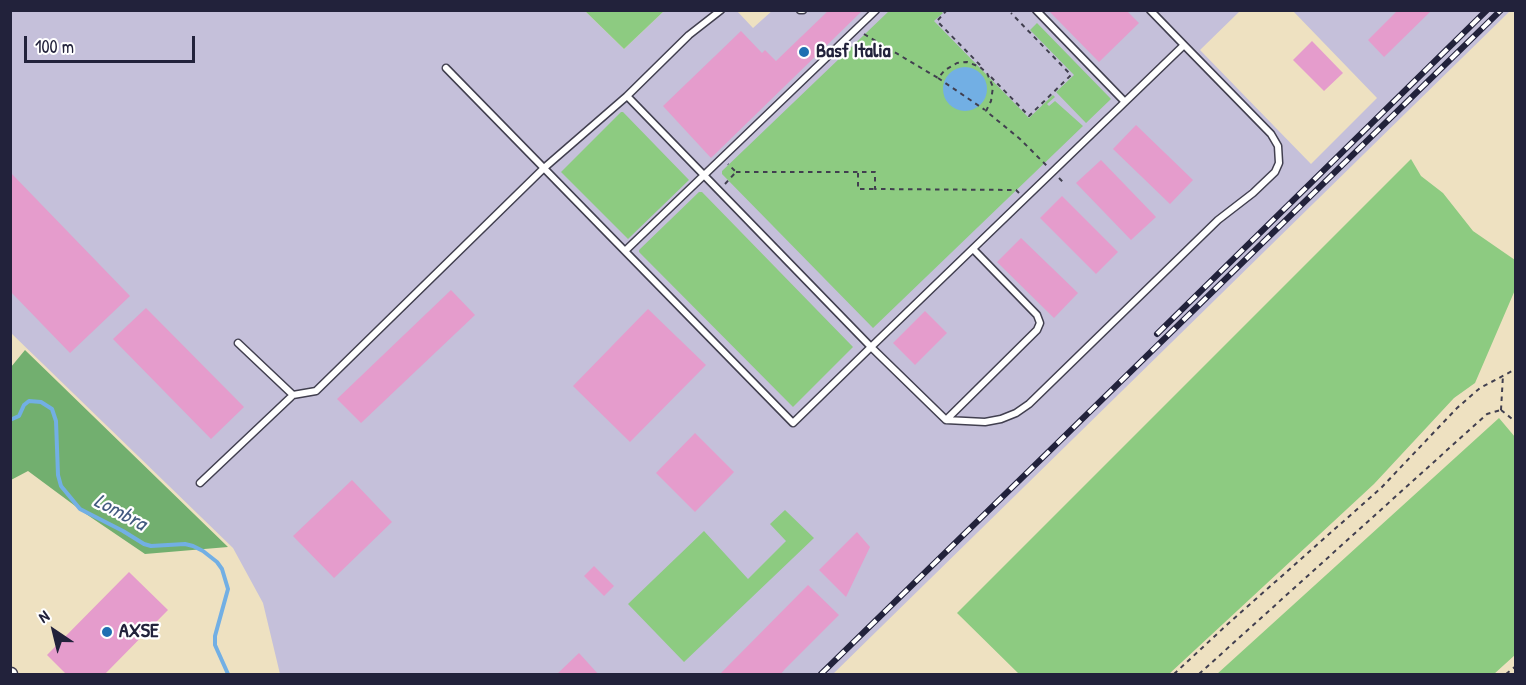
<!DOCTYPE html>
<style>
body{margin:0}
#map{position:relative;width:1526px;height:685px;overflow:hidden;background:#eee1c1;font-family:"Patrick Hand",sans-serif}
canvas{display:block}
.frame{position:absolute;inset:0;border:12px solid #22223b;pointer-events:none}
.north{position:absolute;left:24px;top:601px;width:60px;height:60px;-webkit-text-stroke:4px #fff;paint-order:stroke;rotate:325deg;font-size:16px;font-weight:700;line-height:24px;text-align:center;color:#22223b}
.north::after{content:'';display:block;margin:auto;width:21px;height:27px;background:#22223b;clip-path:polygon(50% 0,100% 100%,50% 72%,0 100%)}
.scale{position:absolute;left:24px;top:36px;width:171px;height:27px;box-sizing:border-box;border:3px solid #22223b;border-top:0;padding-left:8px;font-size:18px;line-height:21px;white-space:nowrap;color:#22223b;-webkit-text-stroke:4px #fff;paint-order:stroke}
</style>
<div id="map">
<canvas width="1526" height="685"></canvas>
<div class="frame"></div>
<div class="north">N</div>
<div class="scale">100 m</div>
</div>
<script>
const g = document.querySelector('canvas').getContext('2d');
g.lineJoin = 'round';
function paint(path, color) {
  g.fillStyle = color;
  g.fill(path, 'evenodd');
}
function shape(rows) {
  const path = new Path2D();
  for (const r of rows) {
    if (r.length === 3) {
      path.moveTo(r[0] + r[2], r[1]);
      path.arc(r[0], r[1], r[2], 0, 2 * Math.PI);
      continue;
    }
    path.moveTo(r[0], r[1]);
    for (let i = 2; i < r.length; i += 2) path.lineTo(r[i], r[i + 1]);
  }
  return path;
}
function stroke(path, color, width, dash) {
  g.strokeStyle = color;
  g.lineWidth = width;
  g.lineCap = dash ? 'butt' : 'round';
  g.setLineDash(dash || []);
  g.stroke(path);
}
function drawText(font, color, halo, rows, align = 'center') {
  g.font = font + ' "Patrick Hand",sans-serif';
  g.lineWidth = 4.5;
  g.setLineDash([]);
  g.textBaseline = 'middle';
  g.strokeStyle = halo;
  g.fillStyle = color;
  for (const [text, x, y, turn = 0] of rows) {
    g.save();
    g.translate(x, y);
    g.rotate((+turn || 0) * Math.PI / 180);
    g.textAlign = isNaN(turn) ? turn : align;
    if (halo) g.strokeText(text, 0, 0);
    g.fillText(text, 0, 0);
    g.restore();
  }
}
const industrial = shape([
 [773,10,1240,11,1200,50,1311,164,1377,98,1293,11,1510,11,833,674,280,674,263,603,233,548,11,333,10,11,585,11,624,49,664,11,737,11,753,28]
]);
const green = shape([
 [585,11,664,11,624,49],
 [889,11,941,11,943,13,934,21,1029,118,1053,95,1055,97,1047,104,1049,106,1055,101,1083,126,873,328,722,174,722,171],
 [1037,23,1111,99,1086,123,1056,92,1074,75,1030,30],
 [621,112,623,112,689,180,628,239,561,172],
 [1411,159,1421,176,1443,193,1473,231,1515,260,1515,290,1475,383,1454,398,1374,484,1169,674,1019,674,957,613],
 [699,192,702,192,853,347,793,407,639,252,639,250],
 [1499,418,1515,437,1515,655,1494,674,1217,674],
 [785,510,814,538,684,662,628,604,704,531,748,579,786,541,770,524]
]);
const forest = shape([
 [25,350,228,547,145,554,86,514,28,471,11,480,11,367]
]);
const water = shape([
 [965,89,22]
]);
const stream = shape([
 [10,420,19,416,24,405,29,401,41,402,52,409,56,421,58,475,61,486,80,509,123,531,144,544,151,546,185,544,193,546,203,551,217,562,222,569,228,589,215,636,215,645,228,674]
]);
const building = shape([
 [829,10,863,10,711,158,663,106,741,31,762,53,765,50,776,61],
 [1048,10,1126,10,1139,23,1099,62],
 [1398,10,1432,10,1384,57,1368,40],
 [1312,41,1343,73,1324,91,1293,60],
 [1136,125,1193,180,1170,204,1113,149],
 [1101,160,1156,217,1131,240,1076,183],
 [10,172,130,296,70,353,10,291],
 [1062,196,1118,252,1096,274,1040,218],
 [1021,238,1078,293,1054,318,997,262],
 [451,290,475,315,361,423,337,399],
 [146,308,244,407,211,439,113,339],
 [648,309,706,365,630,442,573,386],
 [925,311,947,333,915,365,893,343],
 [695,433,734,472,695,512,656,473],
 [352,480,392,522,334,578,293,536],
 [857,532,870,547,846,597,819,570],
 [594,566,614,586,604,596,584,576],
 [129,572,168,610,104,675,67,675,47,655],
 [808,585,839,615,785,669,780,675,719,675],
 [579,653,599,675,556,675]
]);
const path = shape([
 [947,10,937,21,981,66],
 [864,34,938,78,945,70,957,63,967,62,980,67,987,73,993,87,991,101,986,111,1020,139,1047,166],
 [991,77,1029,116,1071,75,1011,13],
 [938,78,985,110],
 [736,172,875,172,875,189,1016,190,1019,193],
 [858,173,858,189,875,189],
 [1059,178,1064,183],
 [725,184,736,172,728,164],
 [1501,410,1503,375],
 [1501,410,1516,422],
 [1174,674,1230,622,1381,488,1457,408,1480,388,1516,369],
 [1199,674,1487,414,1501,410],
 [1506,674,1516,666]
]);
const service = shape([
 [800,10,803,10],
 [1036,10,1125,102],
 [1150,10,1184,45],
 [446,68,793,423,871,347,946,420,985,422,1001,419,1016,413,1029,404,1218,220,1253,193,1275,172,1279,163,1278,146,1271,134,1184,45,871,347,627,96,689,35,721,10],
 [625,251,876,10],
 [238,343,293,395,316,391,544,168,627,96],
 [946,420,1037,330,1040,323,1037,315,973,249],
 [200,483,293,395]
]);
const minor = shape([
 [10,674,11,674]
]);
const rail = shape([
 [1157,334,1487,10],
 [821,674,1501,10]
]);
const markers = [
 [804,52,6,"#1f6fb2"],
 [107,632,6,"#1f6fb2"]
];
const poiNames = [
 ["Basf Italia",816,52],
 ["AXSE",119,632]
];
const waterNames = [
 ["Lombra",120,513,28]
];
paint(industrial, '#c5c0da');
paint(green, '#8dcb81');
paint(forest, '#72af6f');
paint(water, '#72afe4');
stroke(stream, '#72afe4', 4);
paint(building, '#e59ccc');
stroke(service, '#413f4f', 9);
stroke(minor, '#413f4f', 15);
stroke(path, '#413f4f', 2, [4.5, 4.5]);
stroke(service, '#fff', 6);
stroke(minor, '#fff', 12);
stroke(rail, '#22223b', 6);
stroke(rail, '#fff', 4, [11]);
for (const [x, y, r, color] of markers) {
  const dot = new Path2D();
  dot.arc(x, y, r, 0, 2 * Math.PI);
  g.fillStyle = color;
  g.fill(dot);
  stroke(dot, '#fff', 2);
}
drawText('bold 20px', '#22223b', '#fff', poiNames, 'left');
drawText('italic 21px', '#425a7f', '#fff', waterNames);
</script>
